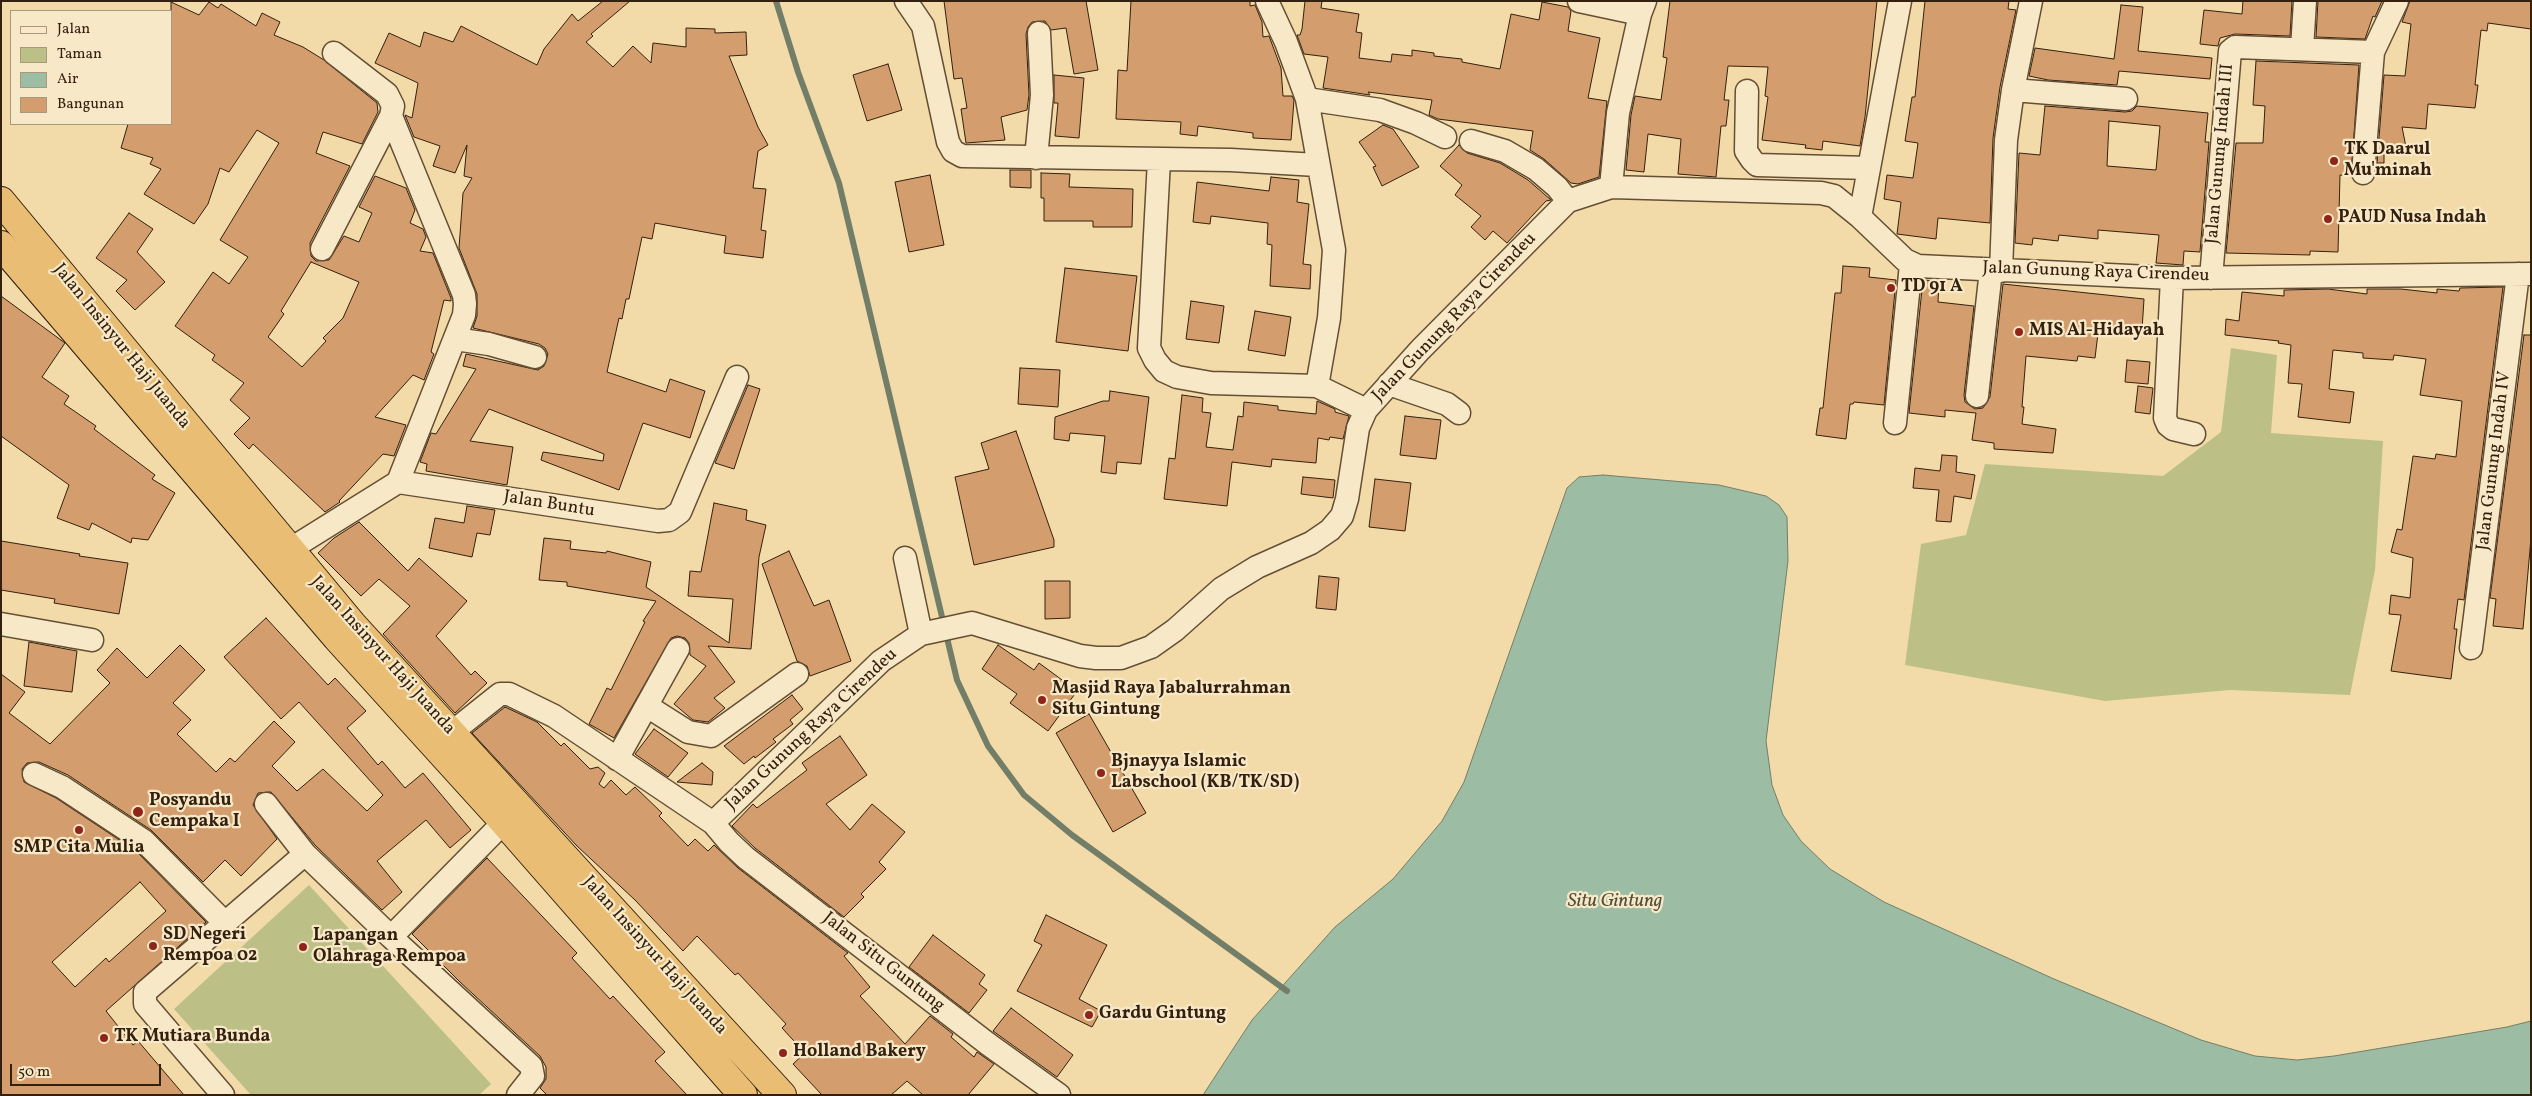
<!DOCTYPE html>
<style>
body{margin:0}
#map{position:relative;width:2532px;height:1096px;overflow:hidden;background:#f2dba9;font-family:Vollkorn,serif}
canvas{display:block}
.frame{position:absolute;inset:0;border:2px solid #34200e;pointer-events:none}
.legend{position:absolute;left:10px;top:10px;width:162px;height:115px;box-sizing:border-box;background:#f7e8c7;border:1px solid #a9987d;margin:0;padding:6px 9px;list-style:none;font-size:15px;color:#34200e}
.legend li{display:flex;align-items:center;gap:10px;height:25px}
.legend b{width:25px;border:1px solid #a9987d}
.scale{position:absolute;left:10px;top:1064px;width:151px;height:22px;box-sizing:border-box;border:2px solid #34200e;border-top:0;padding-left:6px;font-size:15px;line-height:18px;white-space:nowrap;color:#34200e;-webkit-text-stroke:4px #f7e8c7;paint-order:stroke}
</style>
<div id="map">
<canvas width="2532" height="1096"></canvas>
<div class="frame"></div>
<ul class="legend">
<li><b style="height:6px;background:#f7e8c7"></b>Jalan</li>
<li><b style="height:14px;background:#bcc087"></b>Taman</li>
<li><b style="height:14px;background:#9cbca4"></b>Air</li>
<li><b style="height:14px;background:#d39d6e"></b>Bangunan</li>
</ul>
<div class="scale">50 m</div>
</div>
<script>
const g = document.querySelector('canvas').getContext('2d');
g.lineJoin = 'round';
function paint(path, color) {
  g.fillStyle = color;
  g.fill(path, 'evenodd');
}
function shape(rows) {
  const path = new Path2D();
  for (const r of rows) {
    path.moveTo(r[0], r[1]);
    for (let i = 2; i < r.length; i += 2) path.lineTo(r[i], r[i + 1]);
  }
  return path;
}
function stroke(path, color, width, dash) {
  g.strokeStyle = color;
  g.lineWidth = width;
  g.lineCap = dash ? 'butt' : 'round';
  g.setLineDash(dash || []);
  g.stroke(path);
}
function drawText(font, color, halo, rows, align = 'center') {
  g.font = font + ' Vollkorn,serif';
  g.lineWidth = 4.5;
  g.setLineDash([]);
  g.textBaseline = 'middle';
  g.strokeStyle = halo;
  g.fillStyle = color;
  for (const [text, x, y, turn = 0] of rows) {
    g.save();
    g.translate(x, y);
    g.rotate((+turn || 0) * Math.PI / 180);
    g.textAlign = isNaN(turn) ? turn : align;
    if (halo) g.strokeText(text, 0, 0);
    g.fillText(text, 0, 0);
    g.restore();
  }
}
const green = shape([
 [2231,348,2277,355,2271,433,2383,441,2375,570,2350,695,2230,690,2105,701,1905,665,1921,544,1966,535,1985,464,2163,476,2221,432],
 [309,885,491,1084,479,1095,251,1095,174,1009]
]);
const water = shape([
 [1603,475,1719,485,1766,496,1779,505,1787,517,1788,561,1766,741,1772,785,1783,815,1801,841,1830,869,1884,902,2054,979,2201,1040,2255,1056,2297,1060,2334,1056,2507,1027,2531,1021,2531,1095,1203,1095,1252,1020,1335,927,1393,879,1442,821,1464,782,1567,488,1579,477,1603,475]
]);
const stream = shape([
 [776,1,798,72,839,183,957,680,988,746,1024,795,1072,835,1287,991]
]);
const building = shape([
 [603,1,630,1,591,34,593,36,586,42,613,67,633,46,651,63,653,43,686,47,686,28,715,29,715,33,746,32,747,55,729,56,758,127,768,145,758,151,753,188,766,189,761,230,766,231,763,258,724,253,726,236,655,223,652,239,642,237,629,299,626,299,622,319,619,318,607,372,666,392,670,379,705,391,690,438,643,423,619,490,541,460,543,452,603,461,604,454,489,409,470,441,513,447,507,485,426,471,427,464,420,462,431,433,436,434,476,369,463,366,466,354,538,370,544,366,548,354,545,348,539,344,473,328,477,316,477,294,459,248,463,193,472,178,464,176,467,145,455,173,433,166,440,146,414,137,405,115,412,118,418,83,375,63,389,33,420,47,424,32,453,42,461,26,537,65,544,49,572,14,578,21,603,1],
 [944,1,1086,1,1098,70,1074,74,1066,28,1051,30,1045,21,1032,22,1028,27,1026,34,1029,95,1027,110,1001,117,1005,140,966,143,961,109,967,108,962,78,954,79,944,1],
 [1131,1,1250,1,1250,6,1255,5,1262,22,1263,37,1269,36,1281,68,1283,96,1292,96,1294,100,1291,140,1253,138,1253,133,1198,126,1197,136,1180,134,1181,122,1116,119,1118,70,1127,71,1131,1],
 [1305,1,1322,1,1321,8,1359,14,1356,32,1362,33,1359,58,1391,62,1392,54,1412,56,1412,50,1434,53,1434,56,1462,59,1462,62,1500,69,1511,14,1539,20,1542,2,1568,7,1571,11,1568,31,1600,38,1588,98,1607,101,1599,177,1578,184,1571,183,1544,159,1530,150,1533,131,1438,119,1429,115,1432,100,1368,92,1370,95,1323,88,1328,57,1304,54,1297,35,1300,35,1302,29,1305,1],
 [1670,1,1877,1,1865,117,1860,146,1823,141,1822,150,1805,148,1806,145,1762,140,1768,97,1765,96,1768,67,1728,66,1724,100,1729,100,1726,126,1721,126,1716,177,1678,174,1681,139,1648,134,1644,172,1626,170,1631,115,1635,96,1661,100,1667,58,1663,57,1670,1],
 [1925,1,2009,1,2008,9,2016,10,2000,87,1993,138,1990,223,1938,218,1936,239,1897,234,1901,202,1884,199,1887,175,1913,178,1918,143,1905,141,1912,97,1915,97,1925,1],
 [2243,1,2292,1,2290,36,2235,34,2220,38,2218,46,2200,44,2204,10,2242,14,2243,1],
 [2318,1,2382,1,2375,17,2373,16,2365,39,2316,37,2318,1],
 [2410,1,2531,1,2531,29,2488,23,2487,31,2481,30,2475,85,2478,85,2475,108,2428,104,2426,129,2402,127,2406,147,2384,152,2384,163,2377,163,2384,75,2405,76,2411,24,2402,22,2410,1],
 [171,2,199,15,209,2,218,8,221,4,256,26,262,13,280,22,274,35,303,47,324,60,377,103,378,112,362,144,323,132,316,153,350,166,310,243,311,256,316,261,329,260,344,236,359,242,372,213,359,207,375,176,406,188,415,210,410,223,423,229,426,237,420,251,433,253,451,298,451,301,444,300,431,352,434,354,424,380,413,375,375,417,406,425,394,456,383,454,339,501,340,502,325,512,253,444,249,449,234,434,250,418,230,400,244,383,212,360,215,355,175,326,213,272,229,284,248,257,220,240,279,143,257,130,229,172,220,168,208,204,194,224,144,194,161,169,150,164,153,158,121,148,128,124,171,124,171,2],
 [311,262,359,282,343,318,323,338,326,341,302,367,268,337,284,314,281,311,311,262],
 [2121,5,2143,7,2138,51,2212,58,2210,79,2119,71,2117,85,2048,80,2029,76,2035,48,2114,59,2121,5],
 [2256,61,2359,65,2351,176,2340,175,2338,252,2310,251,2310,255,2226,253,2236,143,2263,143,2265,106,2253,105,2256,61],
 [888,64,902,110,867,121,853,75,888,64],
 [1054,75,1084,78,1079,138,1055,136,1058,103,1054,103,1054,75],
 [2045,106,2125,112,2132,111,2137,106,2208,113,2205,142,2209,142,2200,252,2184,251,2183,265,2156,263,2159,235,2098,230,2098,239,2059,235,2058,241,2033,238,2032,245,2015,243,2019,153,2040,155,2045,106],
 [2109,121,2160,126,2156,170,2107,166,2109,121],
 [1383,125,1393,129,1419,167,1382,186,1373,167,1376,166,1359,142,1383,125],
 [1459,145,1467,153,1500,163,1528,180,1551,200,1546,201,1507,243,1493,231,1485,240,1471,227,1481,216,1455,195,1462,185,1440,166,1459,145],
 [1010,170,1031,170,1031,188,1010,187,1010,170],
 [1041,173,1070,174,1069,187,1133,189,1132,227,1093,227,1093,221,1044,221,1044,198,1041,198,1041,173],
 [930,175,944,245,909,252,895,182,930,175],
 [1271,177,1299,180,1297,202,1309,204,1303,264,1311,265,1310,289,1270,286,1272,245,1267,244,1268,223,1211,216,1210,224,1193,222,1197,182,1269,191,1271,177],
 [129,213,153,229,137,252,165,282,135,310,116,291,127,280,96,258,129,213],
 [1843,266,1870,268,1869,277,1896,280,1884,405,1854,402,1853,404,1850,404,1846,439,1816,435,1820,408,1823,408,1835,293,1841,293,1843,266],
 [1065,268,1137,276,1128,351,1056,342,1065,268],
 [1923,280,1939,281,1938,302,1974,306,1964,395,1965,402,1975,409,1983,408,1990,397,2003,284,2144,299,2142,330,2099,325,2095,358,2078,356,2077,361,2026,356,2022,407,2024,407,2022,424,2056,429,2053,453,1994,449,1994,443,1972,440,1976,413,1945,410,1945,417,1909,413,1923,280],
 [2503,287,2464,600,2458,599,2454,629,2457,629,2451,679,2391,671,2401,615,2389,614,2391,595,2410,598,2413,558,2391,552,2397,529,2402,530,2413,456,2435,459,2436,454,2456,457,2462,401,2420,395,2426,359,2394,355,2393,360,2363,358,2363,353,2333,350,2329,389,2354,392,2350,423,2298,417,2302,384,2288,383,2291,345,2278,343,2279,341,2225,335,2226,319,2239,321,2242,292,2284,296,2284,290,2328,289,2367,294,2367,289,2401,289,2437,293,2437,289,2459,291,2460,288,2503,287],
 [1,296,65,343,42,377,69,396,64,404,96,426,94,429,155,475,152,479,175,493,148,540,132,538,131,543,92,523,89,530,57,518,69,485,1,436,1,296],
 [1191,301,1224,306,1219,343,1186,339,1191,301],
 [1255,311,1291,317,1285,356,1248,350,1255,311],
 [2524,335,2531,335,2531,538,2523,629,2493,626,2496,599,2490,598,2524,335],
 [2127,360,2150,362,2148,384,2125,382,2127,360],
 [1020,368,1060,370,1058,407,1018,404,1020,368],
 [748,385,760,389,734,469,715,463,748,385],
 [2138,386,2153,388,2150,414,2135,412,2138,386],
 [1110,391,1149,397,1141,464,1117,462,1116,474,1101,472,1105,436,1070,433,1069,441,1054,439,1055,417,1103,401,1109,401,1110,391],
 [1182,395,1203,398,1202,412,1211,413,1206,447,1233,450,1238,416,1243,417,1244,402,1278,406,1278,410,1316,414,1317,401,1335,409,1335,412,1349,416,1343,439,1330,437,1329,440,1318,438,1316,463,1272,459,1271,467,1232,462,1227,506,1164,499,1169,458,1175,459,1182,395],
 [1405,416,1441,420,1436,459,1400,455,1405,416],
 [1016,431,1054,540,1054,547,974,565,955,477,989,469,981,443,1016,431],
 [1942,455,1957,456,1956,472,1975,475,1971,499,1954,496,1951,522,1936,521,1939,490,1913,488,1915,468,1940,471,1942,455],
 [1303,477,1335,480,1333,498,1301,494,1303,477],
 [1375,479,1411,483,1405,531,1369,527,1375,479],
 [714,503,747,510,746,520,766,525,759,557,751,649,708,646,735,682,714,698,725,708,708,722,693,720,674,704,706,666,690,655,689,643,685,638,677,636,671,638,614,738,589,724,607,688,611,690,645,622,643,621,656,601,567,586,567,582,539,580,544,538,571,541,570,549,606,553,607,551,651,562,646,587,729,643,733,599,688,596,690,571,701,572,714,503],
 [467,506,495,510,490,535,477,533,472,557,429,548,435,518,464,523,467,506],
 [359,522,408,571,419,558,467,601,436,636,471,675,475,671,487,683,455,713,383,634,410,606,379,579,361,596,318,553,334,538,359,522],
 [1,541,80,554,79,556,128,563,119,614,54,603,55,599,1,590,1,541],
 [789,551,814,606,829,600,851,661,810,676,807,666,797,661,762,564,789,551],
 [1319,576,1339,578,1336,610,1316,608,1319,576],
 [1045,581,1070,581,1070,618,1045,619,1045,581],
 [266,618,328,685,335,678,366,711,347,728,378,765,382,761,405,788,423,773,471,830,450,848,426,820,377,861,402,892,382,910,315,845,271,792,258,793,253,805,277,839,241,876,225,860,203,882,151,830,68,775,39,762,27,763,22,769,24,782,56,798,136,851,206,922,106,1011,133,1045,138,1041,184,1095,1,1095,1,674,25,692,9,713,50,744,110,683,97,670,117,648,147,678,180,645,205,670,173,703,191,720,177,734,216,772,230,758,235,762,274,721,295,742,272,766,297,791,323,769,367,811,383,795,299,702,281,719,224,657,266,618],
 [140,882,166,911,109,962,106,958,75,987,52,962,140,882],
 [29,642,77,651,72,692,24,686,29,642],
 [998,645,1034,670,1039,663,1077,691,1048,731,1010,703,1017,694,982,669,998,645],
 [792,695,803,709,790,720,793,724,773,739,776,742,755,758,754,756,744,764,724,746,792,695],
 [505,707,537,722,561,746,564,743,590,769,598,767,605,773,599,784,604,788,611,780,626,795,635,787,662,813,659,816,688,846,695,839,708,851,714,845,738,868,848,953,844,956,870,987,860,996,905,1044,930,1016,953,1034,951,1037,974,1057,977,1052,994,1064,968,1095,923,1095,907,1081,891,1095,822,1095,793,1064,805,1053,782,1028,786,1024,738,973,735,975,697,936,683,951,635,900,577,846,472,733,505,707],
 [1089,714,1146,813,1113,832,1056,733,1089,714],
 [654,729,688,753,668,777,635,754,654,729],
 [840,736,867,775,826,804,850,830,872,804,905,832,879,862,886,869,861,894,864,897,844,917,755,848,732,826,753,804,757,808,807,770,802,763,840,736],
 [702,763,713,772,712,785,677,782,702,763],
 [487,858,577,953,572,958,610,999,613,996,665,1052,655,1061,687,1095,547,1095,540,1088,546,1079,546,1067,540,1056,460,982,412,934,487,858],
 [1046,915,1107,945,1079,999,1101,1011,1092,1027,1017,991,1042,945,1034,941,1046,915],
 [933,935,985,975,979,984,987,990,969,1013,909,967,933,935],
 [1011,1008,1073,1055,1057,1077,993,1031,1011,1008]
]);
const minor = shape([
 [906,1,923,26,948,142,953,151,962,156,1231,160,1317,165],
 [1267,1,1286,42,1307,99,1334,250,1329,318,1317,386],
 [1579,1,1640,14],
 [2302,49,2305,1],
 [2013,90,2126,99],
 [1747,91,1746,151,1752,160,1757,165,1869,168],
 [1307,99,1380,110,1416,123,1445,137],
 [391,116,464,295,465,304,464,315,398,482],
 [1471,141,1505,151,1536,169,1557,187,1568,201],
 [1036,158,1042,95,1039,33],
 [1159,160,1149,348,1155,360,1164,371,1177,377,1211,383,1317,386,1366,410],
 [2363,173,2373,52],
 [1611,187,1618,113,1640,14,1645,1],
 [1860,217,1900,1],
 [322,249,391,116,393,106,387,94,334,53],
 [2001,271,2006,140,2013,90,2031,1],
 [2172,278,2165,418,2168,425,2173,429,2194,434],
 [2211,278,2230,51,2235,47,2373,52,2397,1],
 [455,339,489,344,535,357],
 [1389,384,1447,404,1459,413],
 [1977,396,1991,270],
 [1895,423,1911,264],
 [289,550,398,482,658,521,669,520,680,512,737,377],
 [905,558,921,634],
 [1,624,92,640],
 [2471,648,2518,274],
 [647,706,688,732,711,736,797,674],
 [451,733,500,694,509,694,554,716,713,823,881,661,921,634,972,623,1080,656,1096,658,1121,658,1151,647,1175,630,1221,589,1257,567,1311,543,1330,530,1342,516,1347,499,1358,428,1366,410,1420,350,1568,201,1611,187,1821,193,1834,196,1860,217,1905,260,1918,266,2172,278,2531,274],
 [617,759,678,649],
 [34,774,62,787,144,841,224,922],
 [266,804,305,854,391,937,531,1066,533,1076,518,1095],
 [713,823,729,842,746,858,988,1044,1059,1095],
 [391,937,504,822],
 [223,1095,145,1004,145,992,305,854]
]);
const highway = shape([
 [1,201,352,624,782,1095],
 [1,245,337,638,504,822,743,1095]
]);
const markers = [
 [2334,161,5,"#8f2418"],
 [2328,219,5,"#8f2418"],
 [1891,288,5,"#8f2418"],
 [2019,332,5,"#8f2418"],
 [1042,700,5,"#8f2418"],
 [1101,773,5,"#8f2418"],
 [138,812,6,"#8f2418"],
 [79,830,5,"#8f2418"],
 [153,946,5,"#8f2418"],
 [303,947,5,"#8f2418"],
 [1089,1015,5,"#8f2418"],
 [104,1038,5,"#8f2418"],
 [783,1053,5,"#8f2418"]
];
const poiNames = [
 ["TK Daarul",2344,151],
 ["Mu'minah",2344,172],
 ["PAUD Nusa Indah",2338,219],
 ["TD 91 A",1901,288],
 ["MIS Al-Hidayah",2029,332],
 ["Masjid Raya Jabalurrahman",1052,690],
 ["Situ Gintung",1052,711],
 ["Bjnayya Islamic",1111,763],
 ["Labschool (KB/TK/SD)",1111,784],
 ["Posyandu",149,802],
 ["Cempaka I",149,823],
 ["SMP Cita Mulia",79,849,"center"],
 ["SD Negeri",163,936],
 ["Rempoa 02",163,957],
 ["Lapangan",313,937],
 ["Olahraga Rempoa",313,958],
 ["Gardu Gintung",1099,1015],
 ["TK Mutiara Bunda",114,1038],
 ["Holland Bakery",793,1053]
];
const streetNames = [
 ["Jalan Gunung Indah III",2221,154,-85],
 ["Jalan Gunung Raya Cirendeu",2096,273,2],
 ["Jalan Gunung Raya Cirendeu",1455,318,-46],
 ["Jalan Insinyur Haji Juanda",121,347,51],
 ["Jalan Gunung Indah IV",2495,461,-83],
 ["Jalan Buntu",549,505,9],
 ["Jalan Insinyur Haji Juanda",382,656,48],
 ["Jalan Gunung Raya Cirendeu",812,730,-43],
 ["Jalan Insinyur Haji Juanda",654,956,48],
 ["Jalan Situ Guntung",883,963,38]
];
const waterNames = [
 ["Situ Gintung",1615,903]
];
paint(green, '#bcc087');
paint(water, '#9cbca4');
stroke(water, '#727e68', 1);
stroke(stream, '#727e68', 6);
paint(building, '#d39d6e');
stroke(building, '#34200e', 1);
stroke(minor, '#644f35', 25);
stroke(highway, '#34200e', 30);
stroke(minor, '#f7e8c7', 22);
stroke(highway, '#e9be74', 28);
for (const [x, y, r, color] of markers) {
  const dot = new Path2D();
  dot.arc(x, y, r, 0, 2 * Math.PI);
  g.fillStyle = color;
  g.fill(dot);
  stroke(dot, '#f7e8c7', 2);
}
drawText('bold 18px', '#34200e', '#f7e8c7', poiNames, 'left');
drawText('18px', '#34200e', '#f7e8c7', streetNames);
drawText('italic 19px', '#534f3b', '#f7e8c7', waterNames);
</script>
